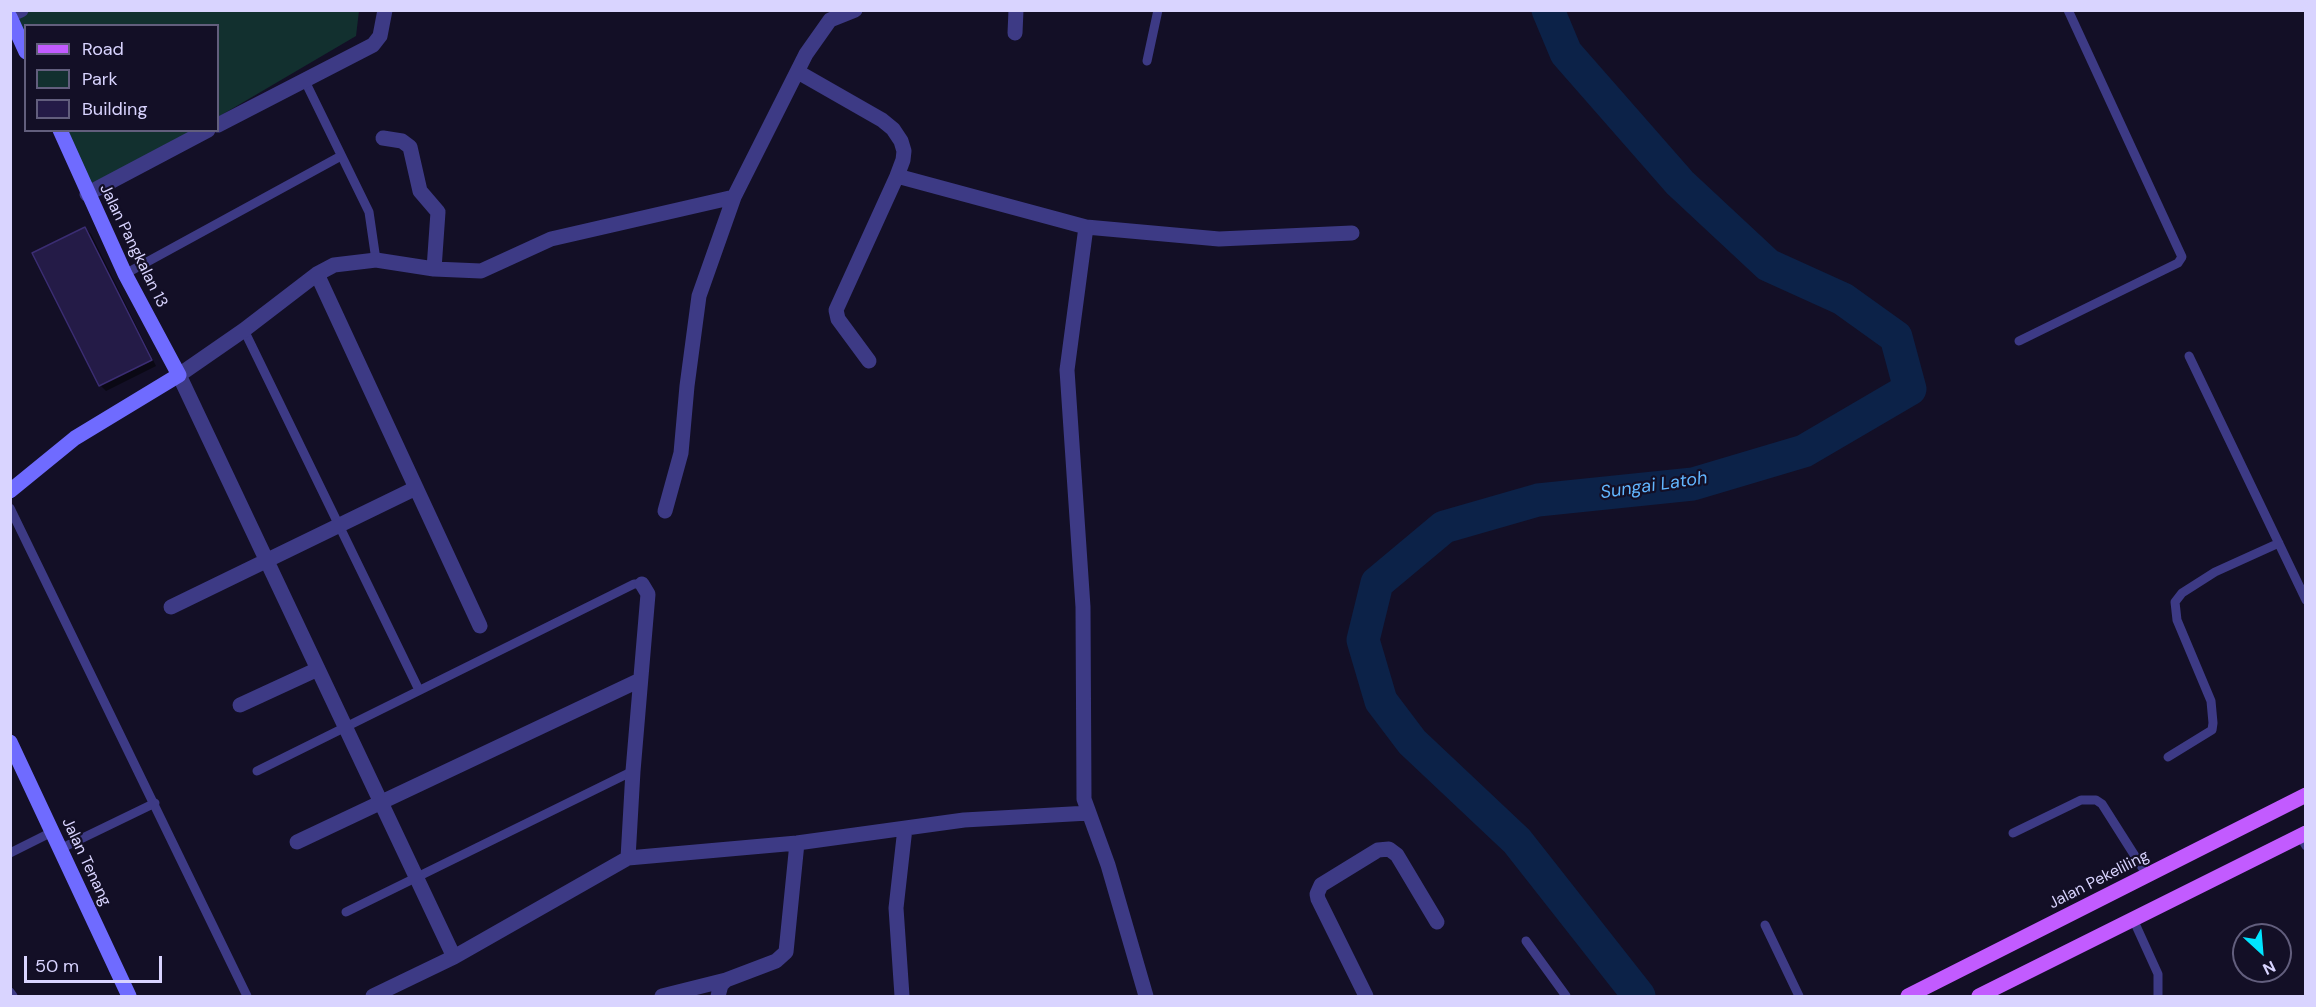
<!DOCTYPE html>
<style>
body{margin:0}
#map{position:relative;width:2316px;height:1007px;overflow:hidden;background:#130f26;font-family:"DM Sans",sans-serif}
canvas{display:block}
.frame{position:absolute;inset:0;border:12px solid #d9d4ff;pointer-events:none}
.legend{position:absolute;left:24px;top:24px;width:195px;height:108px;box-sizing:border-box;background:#130f26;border:2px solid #625e7d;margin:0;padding:8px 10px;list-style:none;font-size:18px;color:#d9d4ff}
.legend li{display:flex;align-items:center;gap:12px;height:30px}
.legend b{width:30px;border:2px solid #625e7d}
.north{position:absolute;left:2232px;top:923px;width:60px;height:60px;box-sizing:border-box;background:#130f26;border:2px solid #625e7d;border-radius:50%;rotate:154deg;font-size:16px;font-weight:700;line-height:24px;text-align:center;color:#d9d4ff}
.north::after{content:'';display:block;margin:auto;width:21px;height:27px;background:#00e5ff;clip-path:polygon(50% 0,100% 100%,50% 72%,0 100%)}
.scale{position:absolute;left:24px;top:956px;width:138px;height:27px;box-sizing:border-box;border:3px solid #d9d4ff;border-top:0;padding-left:8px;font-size:18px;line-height:21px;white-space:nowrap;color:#d9d4ff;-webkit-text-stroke:4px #130f26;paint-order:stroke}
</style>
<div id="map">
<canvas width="2316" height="1007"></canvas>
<div class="frame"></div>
<ul class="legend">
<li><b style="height:8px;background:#c25bff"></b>Road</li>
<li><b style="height:16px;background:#12302f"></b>Park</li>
<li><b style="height:16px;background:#241b47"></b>Building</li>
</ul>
<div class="north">N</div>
<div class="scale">50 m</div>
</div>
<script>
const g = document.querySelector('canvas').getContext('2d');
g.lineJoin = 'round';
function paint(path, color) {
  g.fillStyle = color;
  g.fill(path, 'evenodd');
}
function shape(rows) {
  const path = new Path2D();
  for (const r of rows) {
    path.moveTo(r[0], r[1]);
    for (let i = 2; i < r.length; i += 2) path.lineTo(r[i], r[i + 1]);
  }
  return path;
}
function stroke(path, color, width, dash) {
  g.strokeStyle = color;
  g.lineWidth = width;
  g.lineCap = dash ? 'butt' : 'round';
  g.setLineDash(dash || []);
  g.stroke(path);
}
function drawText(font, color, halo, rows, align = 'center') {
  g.font = font + ' "DM Sans",sans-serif';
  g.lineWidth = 4.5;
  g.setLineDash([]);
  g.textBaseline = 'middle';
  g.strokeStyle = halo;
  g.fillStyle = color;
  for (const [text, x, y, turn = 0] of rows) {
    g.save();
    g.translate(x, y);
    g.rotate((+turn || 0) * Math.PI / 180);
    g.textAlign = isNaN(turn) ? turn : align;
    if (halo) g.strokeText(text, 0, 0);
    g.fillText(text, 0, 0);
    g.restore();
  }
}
const green = shape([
 [21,10,359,11,356,36,218,117,218,26,26,26,25,52,11,17],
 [60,131,195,131,87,194]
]);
const shadow = shape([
 [85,228,91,234,156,366,106,391,100,385]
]);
const river = shape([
 [1548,10,1566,53,1680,183,1768,265,1843,299,1896,337,1910,389,1804,451,1693,484,1538,500,1444,527,1377,583,1363,640,1381,701,1412,742,1517,841,1639,996]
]);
const building = shape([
 [85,227,152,360,99,386,32,253,85,227]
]);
const lane = shape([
 [1147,61,1158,10],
 [304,79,369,212,376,260],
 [125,274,341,156],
 [244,330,419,690],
 [2019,341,2178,263,2182,257,2068,10],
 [2189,356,2306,600],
 [10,508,247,996],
 [2168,757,2212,730,2213,723,2211,701,2177,620,2175,602,2182,593,2215,572,2279,543],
 [257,771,634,584,642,584],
 [2013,833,2081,800,2096,800,2102,804,2147,875],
 [2300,836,2306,846],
 [60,849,155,803],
 [10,853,52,832],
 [346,912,633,771],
 [2133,919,2158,974,2158,996],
 [1765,925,1799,996],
 [1526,941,1566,996],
 [10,992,13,996]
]);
const street = shape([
 [10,15,21,10],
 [1015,33,1016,10],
 [798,72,882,120,893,129,901,141,904,151,903,160,897,176,1086,227,1219,239,1352,233],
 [218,125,373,45,380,36,385,10],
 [383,138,402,141,410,147,420,191,438,212,434,269],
 [87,194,208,130],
 [1086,227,1067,370,1083,607,1084,799,1108,865,1146,996],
 [317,274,480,626],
 [869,361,838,319,836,310,897,176],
 [665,511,681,453,687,386,699,296,734,197,806,54,830,20,855,10],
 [171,607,416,488],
 [240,705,318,669],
 [297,842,640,680],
 [628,858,633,771,648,594,642,584],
 [454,957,179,375,244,330,317,274,334,265,376,260,434,269,481,271,551,239,734,197],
 [373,996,454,957,628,858,797,843,964,820,1089,813],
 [662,996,726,980],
 [718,996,721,985,726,980,776,961,786,952,797,843],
 [902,996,896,908,905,828],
 [1366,996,1318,899,1317,894,1321,885,1378,850,1389,849,1397,855,1437,922]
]);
const secondary = shape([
 [10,17,26,52],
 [10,491,75,438,179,375,125,274,60,130],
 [10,742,129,996]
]);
const primary = shape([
 [1908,996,2306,795],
 [1979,996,2306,833]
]);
const streetNames = [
 ["Jalan Pangkalan 13",133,246,64],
 ["Jalan Tenang",86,862,65],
 ["Jalan Pekeliling",2099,880,-27]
];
const waterNames = [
 ["Sungai Latoh",1654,486,-8]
];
paint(green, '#12302f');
paint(shadow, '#0007');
stroke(river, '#0c2248', 33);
paint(building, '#241b47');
stroke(building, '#3b2d73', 1.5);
stroke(lane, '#3d3a85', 9);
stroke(street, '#3d3a85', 15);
stroke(secondary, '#6f6bff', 15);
stroke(primary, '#c25bff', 15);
drawText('16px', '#d9d4ff', '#130f26', streetNames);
drawText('italic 18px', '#62b6ff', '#130f26', waterNames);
</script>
